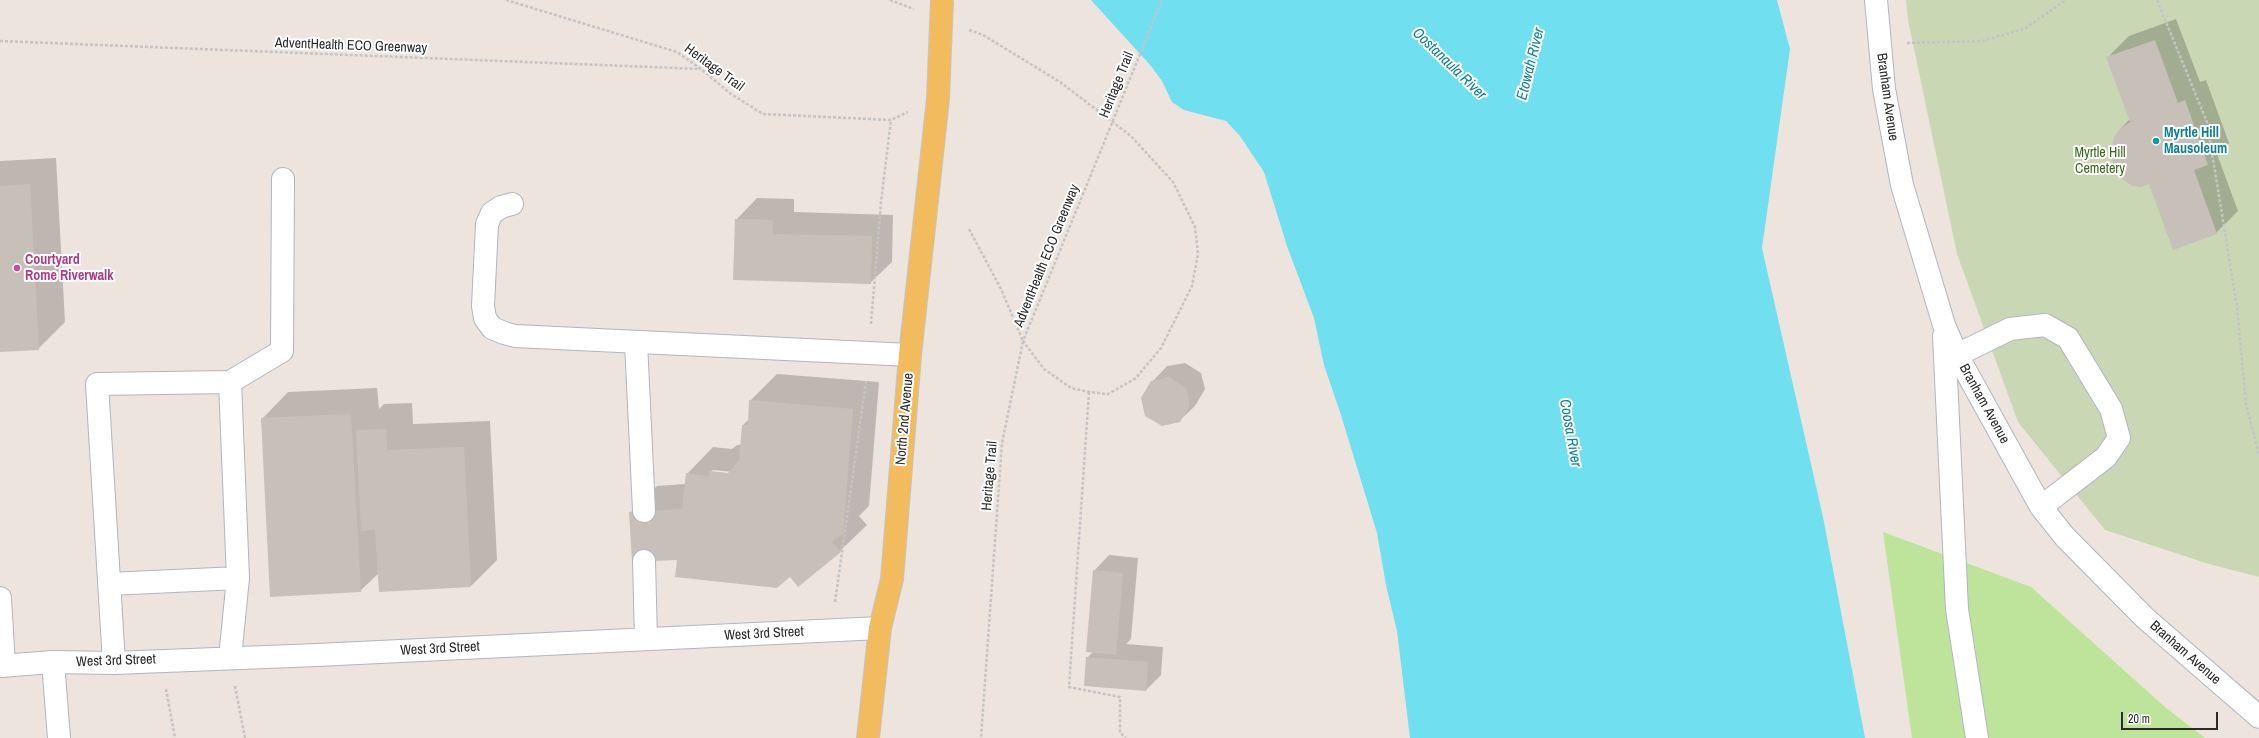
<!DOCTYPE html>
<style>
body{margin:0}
#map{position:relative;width:2259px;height:738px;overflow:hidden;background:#ede4de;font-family:"Archivo Narrow",sans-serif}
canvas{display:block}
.scale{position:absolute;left:2121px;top:712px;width:97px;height:18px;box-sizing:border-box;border:2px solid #2b2b2b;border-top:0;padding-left:5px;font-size:12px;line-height:14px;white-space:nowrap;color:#2b2b2b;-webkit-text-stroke:3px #fff;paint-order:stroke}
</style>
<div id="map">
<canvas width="2259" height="738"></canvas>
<div class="scale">20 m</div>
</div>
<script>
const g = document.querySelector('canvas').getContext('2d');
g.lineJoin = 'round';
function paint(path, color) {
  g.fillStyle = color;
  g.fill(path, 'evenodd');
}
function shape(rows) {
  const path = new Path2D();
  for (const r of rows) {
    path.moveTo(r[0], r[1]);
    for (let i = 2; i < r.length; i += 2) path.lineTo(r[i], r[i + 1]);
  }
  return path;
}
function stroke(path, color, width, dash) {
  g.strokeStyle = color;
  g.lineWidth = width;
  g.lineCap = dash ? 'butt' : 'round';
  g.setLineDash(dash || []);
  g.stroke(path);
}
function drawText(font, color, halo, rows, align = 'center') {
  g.font = font + ' "Archivo Narrow",sans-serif';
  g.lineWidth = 4;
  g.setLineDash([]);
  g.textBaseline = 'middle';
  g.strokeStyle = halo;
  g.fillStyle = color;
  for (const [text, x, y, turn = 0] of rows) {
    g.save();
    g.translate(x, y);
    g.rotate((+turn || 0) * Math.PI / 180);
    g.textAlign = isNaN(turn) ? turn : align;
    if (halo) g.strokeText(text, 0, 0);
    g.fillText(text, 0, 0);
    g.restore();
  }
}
const green = shape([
 [1883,532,2031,587,2165,707,2205,738,1912,738]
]);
const cemetery = shape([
 [1906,0,2259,0,2259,577,2209,564,2105,530,2018,422,1957,254,1908,20]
]);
const water = shape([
 [1091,0,1777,0,1790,49,1762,248,1823,517,1865,738,1410,738,1397,631,1386,585,1377,533,1341,415,1324,365,1314,318,1287,246,1264,172,1240,136,1226,121,1184,110,1172,102,1162,81,1151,66]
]);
const shadow = shape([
 [2176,19,2200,82,2206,80,2229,143,2217,154,2238,211,2216,233,2121,128,2130,119,2108,57,2129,36],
 [56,158,65,322,38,349,0,351,0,161],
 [757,198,794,199,794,212,893,215,892,262,870,283,736,220],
 [1185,363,1201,373,1205,389,1195,406,1179,421,1152,382,1167,366],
 [777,374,879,382,869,506,859,516,867,525,840,551,790,576,678,559,630,513,657,486,685,484,687,474,713,447,732,449,737,445,741,445,743,425,749,419,750,401],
 [713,470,733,472,733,474,711,472],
 [377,388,379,409,384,404,412,403,413,424,490,421,497,560,471,586,379,573,360,591,262,419,288,392],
 [1109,555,1138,558,1131,639,1126,644,1163,647,1161,675,1146,690,1087,658,1093,652,1094,571]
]);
const building = shape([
 [2155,40,2178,103,2185,100,2208,165,2194,170,2217,234,2173,250,2149,184,2141,187,2132,186,2120,177,2113,165,2111,152,2114,137,2121,128,2130,122,2106,57],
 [30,184,39,350,0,352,0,186],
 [735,219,773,220,773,234,872,236,871,284,733,280],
 [1169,377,1186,388,1190,405,1180,422,1162,426,1145,416,1141,398,1151,381],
 [749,400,853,409,843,534,832,542,841,552,798,587,790,577,777,588,675,577,677,560,632,562,629,512,682,509,686,473,709,476,709,471,728,473,739,460,742,425,748,425],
 [351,414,361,592,270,597,261,418],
 [386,429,387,450,464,447,471,587,379,592,375,530,361,531,356,430],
 [1093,570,1123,573,1116,655,1086,652],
 [1086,657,1148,662,1146,691,1084,686]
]);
const minorTunnel = shape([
 [644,511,644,561]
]);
const path = shape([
 [506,0,677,52,701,69,731,94,763,114,891,120,908,112],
 [890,0,914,9],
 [2157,0,2207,122,2237,307,2246,404,2259,454],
 [969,30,983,35,1060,82,1131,136,1173,182,1195,227,1198,254,1192,286,1161,348,1136,378,1108,394,1089,392,1071,388,1044,369,1023,341,1090,177],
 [0,41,701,69],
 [1907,43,1982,41,2024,29,2066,0],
 [969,229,1001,289,1023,341,1002,443,981,738],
 [871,324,881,202,891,120],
 [1089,392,1069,687,1120,697,1120,733,1126,738],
 [835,602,866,381],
 [235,686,245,738],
 [166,689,175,738]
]);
const minor = shape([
 [1876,0,1884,89,1902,185,1944,325,1957,355,2041,507,2065,537,2145,618,2259,717],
 [512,204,501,207,492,213,487,224,483,306,485,318,492,328,504,333,515,336,910,355],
 [1944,336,1957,609,1977,738],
 [636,342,644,511],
 [1957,355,2010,329,2045,325,2068,338,2111,409,2119,438,2106,457,2041,507],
 [230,382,282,351,283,179],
 [644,561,646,639],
 [109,584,238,578],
 [0,598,4,666],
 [53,662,59,738],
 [114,663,97,384,230,382,238,578,230,658],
 [0,666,53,662,114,663,317,655,880,628]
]);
const major = shape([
 [868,738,880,628,892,579,910,355,938,99]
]);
const pathBridge = shape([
 [1090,177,1162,0]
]);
const majorBridge = shape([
 [938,99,942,0]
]);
const markers = [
 [2156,141,4,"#0f9aa8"],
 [17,268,4,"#d1479c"]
];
const streetNames = [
 ["AdventHealth ECO Greenway",351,46,2],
 ["Heritage Trail",714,68,36],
 ["Heritage Trail",1117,85,-68],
 ["Branham Avenue",1887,97,82],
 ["AdventHealth ECO Greenway",1047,256,-68],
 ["Branham Avenue",1984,404,61],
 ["North 2nd Avenue",905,419,-85],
 ["Heritage Trail",990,476,-85],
 ["West 3rd Street",764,634,-3],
 ["West 3rd Street",440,649,-3],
 ["Branham Avenue",2185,653,41],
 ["West 3rd Street",116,661,-2]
];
const cultureNames = [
 ["Myrtle Hill",2164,133],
 ["Mausoleum",2164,149]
];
const parkNames = [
 ["Myrtle Hill",2100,153],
 ["Cemetery",2100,169]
];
const hotelNames = [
 ["Courtyard",25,260],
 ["Rome Riverwalk",25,276]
];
const waterNames = [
 ["Oostanaula River",1449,64,44],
 ["Etowah River",1531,64,-76],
 ["Coosa River",1570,433,80]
];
paint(green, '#bde49a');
paint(cemetery, '#cad7b5');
paint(water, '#70dfef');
paint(shadow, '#0003');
paint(building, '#c6c0b9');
stroke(minorTunnel, '#c6bfba', 22, [22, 11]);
stroke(minor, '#b1b5bf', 24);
stroke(major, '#c4c4c4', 24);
stroke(path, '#c4c4c4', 2.5, [3, 2]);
stroke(minor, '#fff', 22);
stroke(major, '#f2bb5e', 22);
stroke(majorBridge, '#c4c4c4', 24, []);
stroke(pathBridge, '#c4c4c4', 2.5, [3, 2]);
stroke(majorBridge, '#f2bb5e', 22);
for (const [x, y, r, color] of markers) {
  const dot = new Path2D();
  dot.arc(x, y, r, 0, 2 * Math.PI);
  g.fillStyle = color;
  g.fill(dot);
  stroke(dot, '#fff', 1.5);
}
drawText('14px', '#2b2b2b', '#fff', streetNames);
drawText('bold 14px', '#0d838f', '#fff', cultureNames, 'left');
drawText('14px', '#356a1a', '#fff', parkNames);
drawText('bold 14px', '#b23c85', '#fff', hotelNames, 'left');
drawText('italic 15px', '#0d809e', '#fff', waterNames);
</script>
